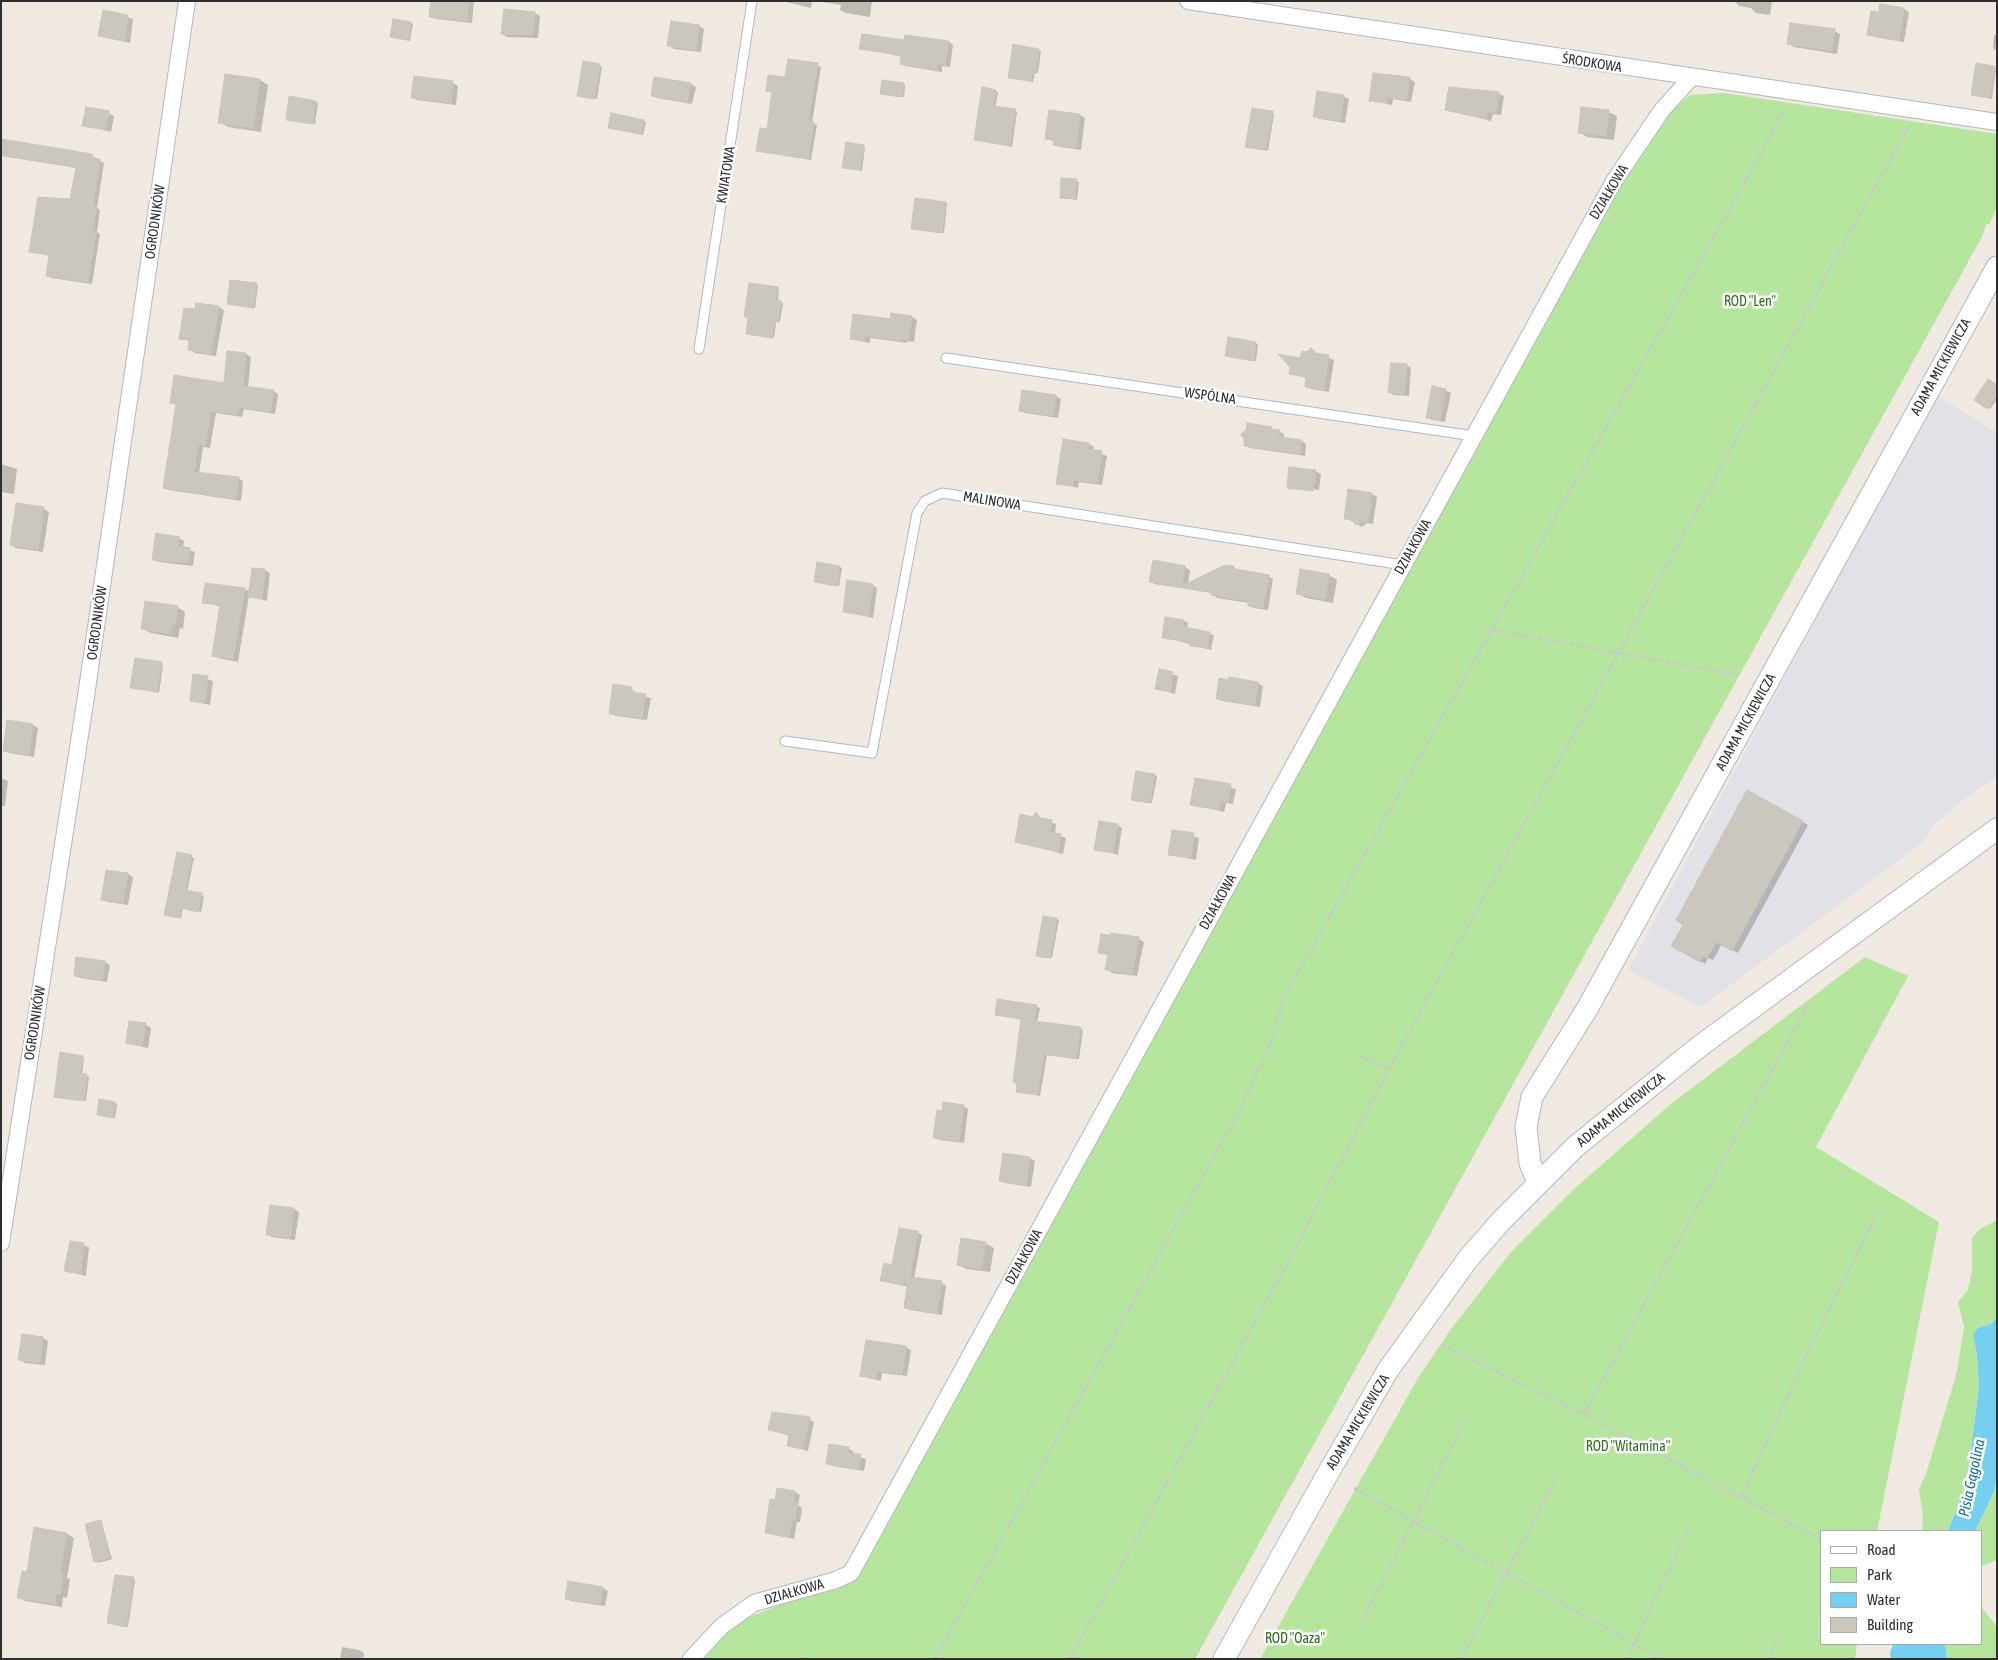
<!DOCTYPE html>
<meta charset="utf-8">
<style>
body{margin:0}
#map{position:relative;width:1998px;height:1660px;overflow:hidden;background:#efe9e1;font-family:"Asap Condensed",sans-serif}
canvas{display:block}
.frame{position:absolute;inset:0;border:2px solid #2e2e2e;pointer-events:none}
.legend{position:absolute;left:1820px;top:1530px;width:162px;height:115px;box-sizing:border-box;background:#fff;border:1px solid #ababab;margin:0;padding:6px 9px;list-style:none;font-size:15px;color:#2e2e2e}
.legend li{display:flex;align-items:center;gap:10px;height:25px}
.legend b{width:25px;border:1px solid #ababab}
</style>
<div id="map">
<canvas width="1998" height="1660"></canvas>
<div class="frame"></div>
<ul class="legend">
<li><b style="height:6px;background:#fff"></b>Road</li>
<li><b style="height:14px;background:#b6e59e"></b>Park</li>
<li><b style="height:14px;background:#75cff0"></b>Water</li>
<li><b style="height:14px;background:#cbc7bf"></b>Building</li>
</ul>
</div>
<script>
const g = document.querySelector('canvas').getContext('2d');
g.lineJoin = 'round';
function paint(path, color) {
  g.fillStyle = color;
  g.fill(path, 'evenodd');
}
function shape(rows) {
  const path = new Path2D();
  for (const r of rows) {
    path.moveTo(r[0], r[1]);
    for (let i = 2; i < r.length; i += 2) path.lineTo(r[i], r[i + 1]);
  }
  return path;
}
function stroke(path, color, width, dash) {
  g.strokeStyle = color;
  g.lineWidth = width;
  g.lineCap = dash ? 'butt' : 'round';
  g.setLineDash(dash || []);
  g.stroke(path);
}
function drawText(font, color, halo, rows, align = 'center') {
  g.font = font + ' "Asap Condensed",sans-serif';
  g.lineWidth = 5;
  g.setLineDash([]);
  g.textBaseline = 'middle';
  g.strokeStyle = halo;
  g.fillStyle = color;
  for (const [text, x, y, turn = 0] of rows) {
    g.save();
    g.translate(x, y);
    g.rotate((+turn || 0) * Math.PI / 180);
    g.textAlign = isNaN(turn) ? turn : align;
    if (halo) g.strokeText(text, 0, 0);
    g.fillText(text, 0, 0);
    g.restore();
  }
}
const industrial = shape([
 [1936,395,1997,433,1997,777,1960,802,1932,827,1922,843,1701,1007,1628,970]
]);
const green = shape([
 [1724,93,1997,134,1997,208,1989,224,1986,224,1983,235,1195,1659,704,1659,736,1622,808,1594,851,1583,1022,1279,1631,163,1667,115,1690,95],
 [1865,957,1908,976,1816,1147,1939,1222,1877,1531,1822,1531,1822,1644,1857,1644,1855,1659,1260,1659,1418,1378,1451,1329,1512,1251,1573,1190,1672,1103],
 [1997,1220,1997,1318,1991,1324,1978,1328,1973,1334,1977,1355,1979,1388,1966,1487,1948,1531,1922,1531,1923,1516,1919,1489,1926,1474,1957,1372,1964,1327,1958,1302,1968,1290,1972,1270,1972,1238,1980,1229],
 [1997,1476,1997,1560,1982,1566,1982,1531,1975,1531,1994,1492],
 [1982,1608,1997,1627,1997,1659,1947,1659,1945,1644,1982,1644]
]);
const water = shape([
 [1997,1318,1997,1476,1994,1492,1975,1531,1948,1531,1966,1486,1979,1388,1977,1355,1973,1334,1978,1328,1991,1324],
 [1893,1644,1945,1644,1947,1659,1891,1659,1890,1653]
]);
const shadow = shape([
 [432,1,474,1,472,23,436,19,430,16],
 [782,1,812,1,811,8],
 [815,1,872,1,870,17,846,13,840,10,841,5],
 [1734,1,1772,1,1770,15,1756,13,1751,8,1739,6],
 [1904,9,1909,12,1904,42,1874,37,1869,34,1880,13],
 [505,10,535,13,540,16,538,38,507,37,502,34],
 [104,11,133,19,130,43,99,36],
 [672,22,699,26,704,29,701,52,674,49,669,46],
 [411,23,413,24,410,41,391,37],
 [1834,31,1840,34,1837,54,1794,47,1789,44],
 [1994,35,1997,35,1997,51,1993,48],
 [905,42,949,42,953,45,950,67,942,66,942,72,906,66,901,64,903,57,860,48],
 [1014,46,1041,51,1038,73,1035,73,1033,82,1011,78],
 [584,63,602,67,597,99,581,96],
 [817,65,821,67,812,123,817,125,811,160,757,150,768,130,773,93,768,91,786,79],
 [1994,67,1996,68,1992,99,1973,95],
 [415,78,453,83,458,86,456,105,417,100,412,97],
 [1410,79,1415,82,1411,102,1393,99,1392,105,1370,100],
 [260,80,268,85,261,132,228,127,220,122],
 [691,84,696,87,692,104,657,98,652,95],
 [903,84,905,86,904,97,884,94],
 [995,91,998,92,995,108,1017,112,1012,147,975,139],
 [1498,93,1504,96,1501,115,1493,114,1491,121,1446,109],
 [1343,96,1349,99,1345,123,1320,119,1314,116],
 [316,102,318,103,315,124,287,120],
 [1050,111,1080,115,1085,118,1081,150,1060,147,1054,144,1055,142,1046,138],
 [1272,112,1274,114,1268,151,1249,147],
 [1608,112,1617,116,1614,140,1587,137,1579,132],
 [108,113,114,116,111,132,84,125],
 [643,121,646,122,643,135,612,128],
 [1,140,92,156,104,163,97,208,100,210,97,232,100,234,92,284,51,278,47,275,50,256,31,251,71,200,77,168,2,156],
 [863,146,865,148,862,171,845,168],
 [1063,179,1079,182,1077,200,1061,197],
 [945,203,947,204,944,233,915,229],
 [256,285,258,286,255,308,230,304],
 [777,289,779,290,778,302,783,303,780,322,776,322,774,338,750,334,748,317,746,316],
 [219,307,224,310,216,356,195,353,190,350,190,342,181,338,196,310],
 [912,317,917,320,914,342,907,341,907,343,870,338,870,343,851,339,891,321],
 [1229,339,1258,344,1256,361,1226,356],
 [1312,349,1319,355,1334,360,1329,392,1311,389,1306,386,1307,378,1291,374],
 [246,354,251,357,248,388,273,391,278,394,275,414,244,409,242,417,216,413,210,448,203,447,199,474,238,478,243,481,241,501,169,490,164,488,177,405,172,402,225,384],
 [1406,365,1411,368,1409,396,1394,395,1389,392],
 [1997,386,1997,399,1990,409,1976,399],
 [1445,390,1451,393,1445,422,1433,420,1427,417],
 [1056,396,1061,399,1058,418,1025,413,1020,410],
 [1248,425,1280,432,1284,434,1284,439,1302,441,1306,444,1305,456,1250,448,1245,445],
 [1089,444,1094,447,1093,451,1107,456,1102,485,1079,482,1078,488,1057,483],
 [1,464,17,469,14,494,1,492],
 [1315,471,1321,474,1319,490,1292,487,1292,490,1288,488],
 [1372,494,1377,497,1373,524,1367,523,1362,527,1346,518],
 [17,505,44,509,49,512,43,552,16,548,11,545],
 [179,538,184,541,183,548,195,552,193,566,159,562,153,559],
 [839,567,842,568,839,586,815,581],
 [1185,567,1190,570,1188,584,1232,567,1238,570,1268,576,1273,579,1268,610,1254,608,1249,605,1249,603,1217,598,1212,593,1155,584,1150,581],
 [265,570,270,573,267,601,249,596,238,662,218,658,213,655,221,607,204,602,206,585,245,589,250,592],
 [1301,571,1329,575,1337,580,1333,603,1306,598,1297,593],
 [872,585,877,588,873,618,844,611],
 [177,607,185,612,183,629,180,628,178,638,151,633,143,629],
 [1184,621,1188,623,1187,629,1214,635,1211,650,1164,637],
 [161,664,163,665,159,693,134,688],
 [1160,671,1178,676,1175,694,1157,689],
 [195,676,213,681,210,705,191,701],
 [1258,683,1263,686,1260,707,1222,701,1217,698],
 [633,689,636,694,651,698,647,720,616,716,610,713,631,698],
 [33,725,38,728,34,757,9,753,4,750],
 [1154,775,1157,777,1152,803,1134,801],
 [1,778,8,781,5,806,1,806],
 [1196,779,1236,789,1233,804,1226,803,1224,812,1191,804],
 [1748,792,1808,825,1738,953,1722,944,1713,960,1708,958,1705,964,1673,946],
 [1036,814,1043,820,1056,824,1055,834,1066,838,1063,854,1017,841],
 [1117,825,1122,828,1118,855,1096,849],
 [1173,831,1199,838,1196,860,1169,854],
 [178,854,194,858,187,892,204,896,201,912,183,908,181,918,167,915],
 [128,874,133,877,128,905,108,902,102,899],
 [1056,919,1059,920,1052,958,1040,957,1038,955],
 [1139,939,1144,942,1137,976,1112,973,1107,970,1109,956,1099,952],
 [105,962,110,965,107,982,80,978,75,975],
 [1036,1006,1040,1008,1037,1022,1083,1030,1079,1059,1047,1055,1040,1096,1017,1091,1022,1020,996,1014],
 [146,1025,151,1028,148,1048,127,1043],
 [82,1057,84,1058,82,1075,89,1077,86,1101,57,1097],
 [115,1103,117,1104,115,1118,98,1115],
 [963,1106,968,1109,964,1143,940,1140,934,1137],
 [1030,1158,1035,1161,1031,1187,1005,1183,1000,1180],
 [271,1206,294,1209,299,1212,295,1240,272,1237,267,1234],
 [917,1232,922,1235,914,1279,946,1285,942,1315,910,1310,905,1308,908,1287,882,1281],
 [71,1242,89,1247,86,1276,66,1271],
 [985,1243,994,1248,990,1272,966,1269,958,1264],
 [43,1338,48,1341,45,1365,25,1363,20,1360],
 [906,1347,911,1350,907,1376,882,1373,881,1381,861,1376],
 [809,1419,814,1422,808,1451,788,1445,790,1436,770,1430],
 [848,1448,853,1451,853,1455,866,1459,864,1471,833,1466,827,1463],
 [795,1492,800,1495,798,1505,802,1508,800,1522,797,1522,794,1539,766,1533,776,1501],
 [101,1521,112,1559,98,1563,96,1561],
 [67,1534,74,1538,67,1578,70,1579,67,1598,63,1597,62,1607,25,1601,18,1597,28,1573],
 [133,1579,135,1580,128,1627,111,1624,109,1623],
 [603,1588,608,1591,605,1606,571,1601,566,1598],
 [342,1647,359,1650,364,1653,363,1659,340,1659]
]);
const building = shape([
 [431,1,469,1,467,21,429,17,431,1],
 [1880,4,1904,8,1899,40,1867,35,1871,11,1879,12,1880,4],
 [504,9,535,12,533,35,501,34,504,9],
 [103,10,128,15,125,41,98,36,103,10],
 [393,19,411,22,408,40,390,37,393,19],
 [671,21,699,25,696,50,667,46,671,21],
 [1790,23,1835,29,1832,51,1787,44,1790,23],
 [862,34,904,40,905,35,949,41,945,65,938,64,937,70,900,64,901,55,859,49,862,34],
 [1013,44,1039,49,1036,73,1033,72,1031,81,1008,78,1013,44],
 [788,59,818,63,808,121,814,122,808,159,756,151,760,128,767,129,772,92,766,91,768,75,785,77,788,59],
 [583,61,600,64,595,99,577,96,583,61],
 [1976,63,1995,66,1990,98,1971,95,1976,63],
 [1373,73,1410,77,1406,100,1387,97,1387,103,1369,101,1373,73],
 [225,74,260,79,253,128,218,123,225,74],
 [414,76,453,81,451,103,411,98,414,76],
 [654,77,691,83,687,102,651,96,654,77],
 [882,80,904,83,902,97,880,94,882,80],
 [982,87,996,90,993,106,1016,109,1010,146,974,140,982,87],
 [1449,87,1499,92,1496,113,1488,112,1486,119,1445,110,1449,87],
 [1317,91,1344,95,1340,121,1313,117,1317,91],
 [289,96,316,101,313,124,286,120,289,96],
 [86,107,109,111,106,130,82,126,86,107],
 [1581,107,1609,110,1606,136,1578,133,1581,107],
 [1252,108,1273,111,1266,150,1245,147,1252,108],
 [1049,110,1080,114,1076,148,1053,145,1054,140,1045,139,1049,110],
 [611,113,644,120,641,134,608,128,611,113],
 [1,139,92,154,92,158,100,159,93,206,96,206,93,230,96,231,88,282,46,276,49,255,29,252,38,197,70,199,76,167,1,155,1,139],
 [846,142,864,145,860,170,842,168,846,142],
 [1061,178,1077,179,1075,199,1060,198,1061,178],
 [915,198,946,202,942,233,911,229,915,198],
 [230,280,257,283,253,308,227,304,230,280],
 [749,283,778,287,776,300,781,301,778,322,774,321,772,338,746,334,748,317,744,317,749,283],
 [196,303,219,306,211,354,188,350,189,340,179,339,184,308,195,309,196,303],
 [891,313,912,316,908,340,902,339,902,341,865,336,865,341,850,339,853,314,890,319,891,313],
 [1228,337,1256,342,1254,361,1225,356,1228,337],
 [1311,348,1315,353,1329,355,1324,390,1305,387,1306,377,1289,374,1290,367,1278,354,1300,358,1302,351,1307,352,1311,348],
 [227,351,246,353,243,386,274,390,270,412,239,407,237,415,211,411,205,446,198,445,194,472,239,477,236,499,163,488,176,404,170,403,174,375,224,383,227,351],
 [1391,363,1407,364,1404,394,1388,392,1391,363],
 [1988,379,1997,385,1997,395,1987,409,1974,400,1988,379],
 [1432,386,1446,389,1440,420,1426,418,1432,386],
 [1022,390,1056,395,1053,416,1019,411,1022,390],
 [1247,423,1272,427,1271,429,1280,430,1279,437,1302,440,1300,454,1244,446,1244,439,1241,434,1246,430,1247,423],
 [1063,439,1089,443,1088,449,1102,451,1097,483,1074,480,1073,486,1056,484,1063,439],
 [1289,467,1316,470,1313,491,1287,488,1289,467],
 [1348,489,1372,493,1368,522,1362,521,1356,525,1351,519,1344,519,1348,489],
 [16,503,44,507,38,550,10,545,16,503],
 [156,533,180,537,178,546,190,548,188,563,152,560,156,533],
 [1153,560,1185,566,1182,586,1225,565,1233,566,1235,569,1269,575,1263,608,1248,606,1248,601,1211,595,1211,592,1149,582,1153,560],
 [817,562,840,566,837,586,814,582,817,562],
 [252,568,265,569,262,599,248,597,252,568],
 [1300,569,1329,574,1325,599,1296,594,1300,569],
 [847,580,873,584,868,616,843,612,847,580],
 [205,583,245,588,233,659,212,656,220,605,202,603,205,583],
 [145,601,178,606,175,625,172,624,170,634,141,629,145,601],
 [1165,617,1184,620,1183,627,1210,632,1207,648,1190,646,1191,642,1162,638,1165,617],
 [135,658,162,662,157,692,130,688,135,658],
 [1159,669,1173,672,1170,692,1155,689,1159,669],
 [193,674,208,676,205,703,190,701,193,674],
 [1229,677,1258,682,1255,705,1216,699,1219,678,1229,680,1229,677],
 [613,684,632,687,631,692,646,694,642,718,609,714,613,684],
 [7,720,33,724,29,755,3,751,7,720],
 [1136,771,1155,774,1150,803,1131,800,1136,771],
 [1195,778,1231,784,1228,802,1221,801,1219,810,1190,805,1195,778],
 [1747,790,1803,821,1732,951,1716,942,1707,958,1703,956,1700,962,1671,946,1683,925,1676,920,1747,790],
 [1036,812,1040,818,1052,820,1050,832,1061,834,1058,852,1015,842,1020,814,1032,817,1036,812],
 [1099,821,1118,824,1113,853,1094,850,1099,821],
 [1172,830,1194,833,1191,858,1168,855,1172,830],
 [177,852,192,855,185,890,202,893,198,912,181,908,179,918,164,915,177,852],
 [106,870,128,873,123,903,101,900,106,870],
 [1043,916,1057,918,1050,958,1036,956,1043,916],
 [1111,933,1139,937,1132,974,1105,970,1108,954,1098,953,1101,934,1111,935,1111,933],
 [76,957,105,961,102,980,74,976,76,957],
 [997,999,1037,1005,1034,1021,1081,1027,1076,1059,1044,1054,1037,1095,1016,1092,1017,1083,1013,1082,1021,1019,995,1015,997,999],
 [129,1021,146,1023,142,1046,126,1043,129,1021],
 [60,1052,83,1056,80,1073,87,1074,84,1101,54,1097,60,1052],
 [99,1099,115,1102,113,1118,97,1115,99,1099],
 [943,1102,964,1105,959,1141,933,1138,937,1110,942,1111,943,1102],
 [1003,1153,1030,1157,1026,1185,999,1181,1003,1153],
 [270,1205,294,1208,290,1238,266,1235,270,1205],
 [899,1228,918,1231,910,1277,942,1281,937,1313,904,1308,907,1285,880,1281,884,1263,892,1265,899,1228],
 [961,1238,986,1242,981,1269,957,1265,961,1238],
 [70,1241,84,1243,81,1274,64,1271,70,1241],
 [22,1334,43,1337,40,1363,18,1360,22,1334],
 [866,1340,906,1346,902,1374,877,1371,876,1379,860,1376,866,1340],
 [772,1412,810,1417,803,1449,787,1446,789,1434,768,1430,772,1412],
 [829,1444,849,1447,848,1453,861,1454,859,1469,826,1464,829,1444],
 [777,1488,795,1491,793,1503,798,1503,795,1520,792,1520,789,1537,765,1533,770,1499,775,1500,777,1488],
 [101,1520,110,1558,94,1562,85,1524,101,1520],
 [34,1527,67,1533,60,1573,63,1574,62,1582,60,1595,56,1594,55,1604,17,1598,22,1571,27,1572,34,1527],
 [115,1575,134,1577,126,1627,107,1623,115,1575],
 [568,1581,603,1587,600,1604,565,1599,568,1581]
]);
const path = shape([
 [1493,630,1739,675],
 [1360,1056,1389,1069],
 [1442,1345,1584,1414,1822,1540],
 [1584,1414,1809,1003],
 [1354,1488,1661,1659],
 [1742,1496,1814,1339,1878,1212],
 [1362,1621,1465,1421],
 [803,1659,806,1654],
 [935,1659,1242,1106,1268,1049,1284,998,1295,978,1770,137,1784,108],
 [1070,1659,1289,1260,1389,1069,1910,124],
 [1461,1659,1555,1481],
 [1627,1659,1688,1529],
 [1769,1659,1780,1635]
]);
const service = shape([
 [699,349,752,1],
 [946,358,1474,436],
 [785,741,872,753,917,513,925,501,942,493,1403,565]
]);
const minor = shape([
 [1188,1,1997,122],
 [1,1243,85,703,187,1],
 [691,1659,722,1626,754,1603,836,1580,851,1573,1614,181,1662,110,1691,78]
]);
const tertiary = shape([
 [1538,1182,1530,1163,1526,1127,1532,1097,1587,1009,1997,267],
 [1224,1659,1327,1475,1388,1370,1468,1259,1501,1221,1575,1147,1700,1046,1997,829]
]);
const streetNames = [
 ["ŚRODKOWA",1592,63,9],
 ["KWIATOWA",726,175,-81],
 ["DZIAŁKOWA",1609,192,-59],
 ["OGRODNIKÓW",155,222,-82],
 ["ADAMA MICKIEWICZA",1941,367,-61],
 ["WSPÓLNA",1210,396,8],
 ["MALINOWA",992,501,9],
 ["DZIAŁKOWA",1413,547,-61],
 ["OGRODNIKÓW",97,623,-82],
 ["ADAMA MICKIEWICZA",1746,722,-61],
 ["DZIAŁKOWA",1218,902,-61],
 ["OGRODNIKÓW",35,1023,-81],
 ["ADAMA MICKIEWICZA",1621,1110,-39],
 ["DZIAŁKOWA",1024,1257,-61],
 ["ADAMA MICKIEWICZA",1358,1422,-59],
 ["DZIAŁKOWA",794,1592,-16]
];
const parkNames = [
 ["ROD \"Len\"",1750,302],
 ["ROD \"Witamina\"",1628,1447],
 ["ROD \"Oaza\"",1295,1639]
];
const waterNames = [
 ["Pisia Gągolina",1972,1478,-78]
];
paint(industrial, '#e3e1e8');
paint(green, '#b6e59e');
paint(water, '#75cff0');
paint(shadow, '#0003');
paint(building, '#cbc7bf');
stroke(building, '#cbc5ba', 1);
stroke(service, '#b4b7c1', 11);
stroke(minor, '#b4b7c1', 18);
stroke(tertiary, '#b4b7c1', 23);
stroke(path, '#c9c9c9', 3, [4, 2.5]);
stroke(service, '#fff', 9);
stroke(minor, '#fff', 16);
stroke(tertiary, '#fff', 21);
drawText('14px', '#2e2e2e', '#fff', streetNames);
drawText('14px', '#2c6e1b', '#fff', parkNames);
drawText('italic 15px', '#0d6fa3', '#fff', waterNames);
</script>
